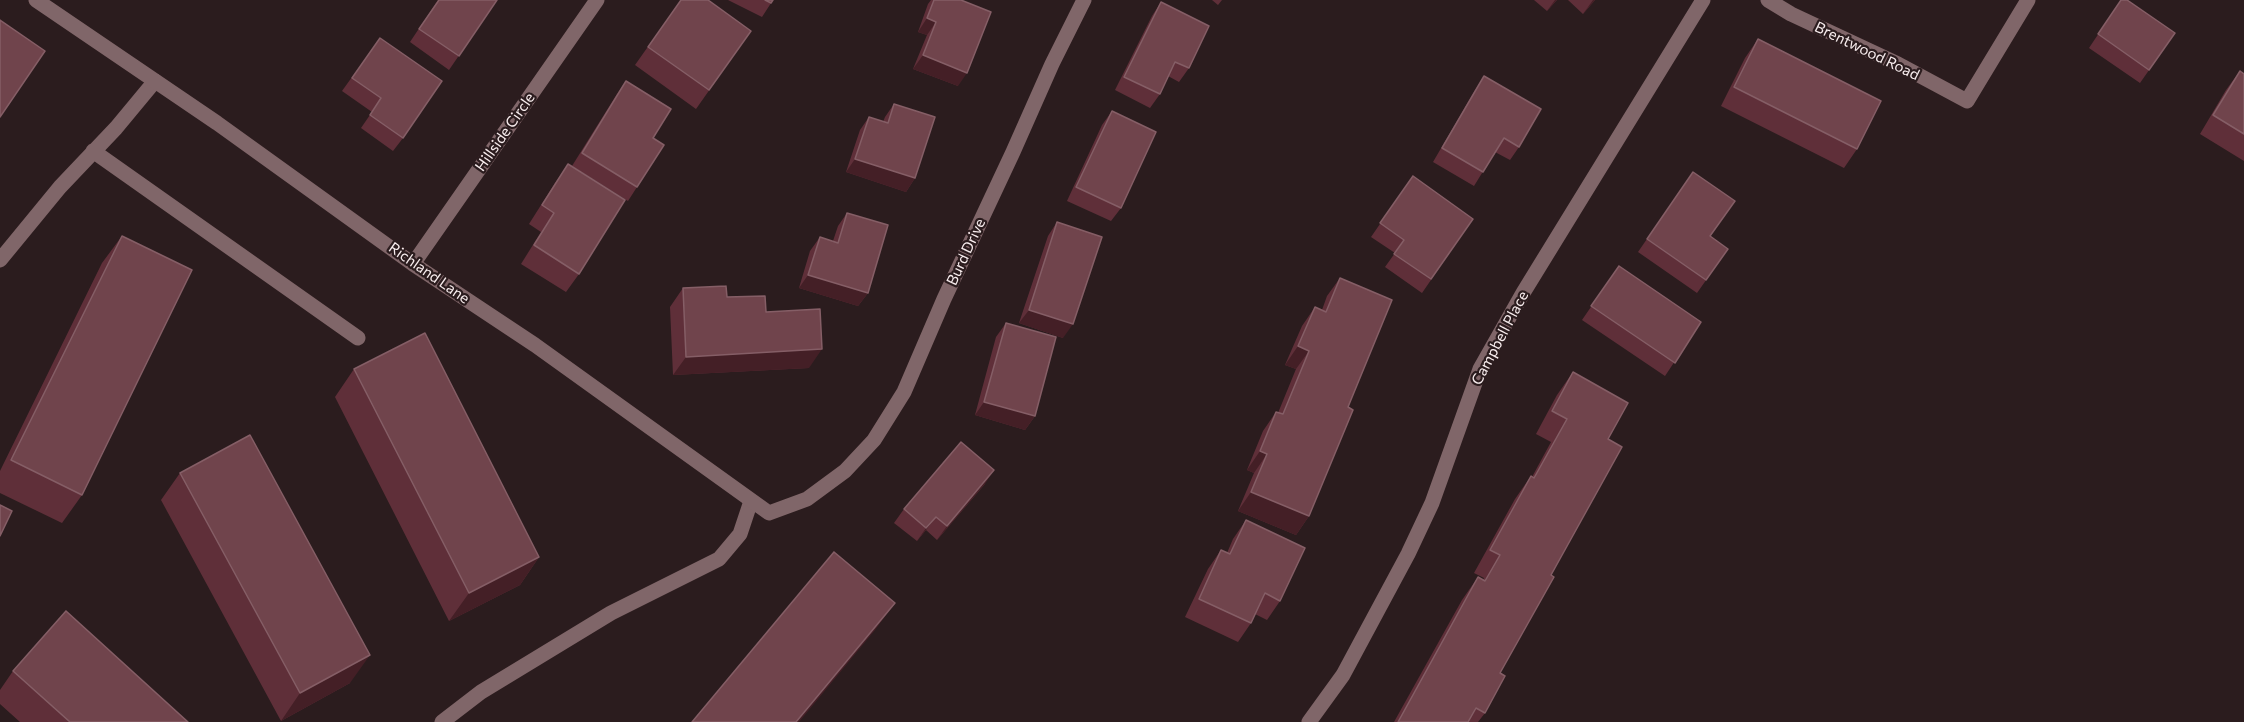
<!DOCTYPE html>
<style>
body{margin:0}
canvas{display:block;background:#2b1c1e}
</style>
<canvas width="2244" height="722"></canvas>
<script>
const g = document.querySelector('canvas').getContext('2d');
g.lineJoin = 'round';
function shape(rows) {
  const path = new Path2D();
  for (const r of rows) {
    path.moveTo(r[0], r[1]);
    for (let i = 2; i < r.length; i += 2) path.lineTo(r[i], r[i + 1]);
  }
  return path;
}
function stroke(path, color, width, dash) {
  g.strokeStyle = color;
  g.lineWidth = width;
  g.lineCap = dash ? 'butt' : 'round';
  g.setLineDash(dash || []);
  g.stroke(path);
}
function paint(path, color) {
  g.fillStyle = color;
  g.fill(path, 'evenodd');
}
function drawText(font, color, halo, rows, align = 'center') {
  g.font = font + ' Commissioner,sans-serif';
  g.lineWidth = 4.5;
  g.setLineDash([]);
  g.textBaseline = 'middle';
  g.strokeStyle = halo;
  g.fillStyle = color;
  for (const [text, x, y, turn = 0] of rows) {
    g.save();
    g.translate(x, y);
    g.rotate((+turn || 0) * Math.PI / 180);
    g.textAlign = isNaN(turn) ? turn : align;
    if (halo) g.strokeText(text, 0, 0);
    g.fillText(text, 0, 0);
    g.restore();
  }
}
const lane = shape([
 [93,151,358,338],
 [0,260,60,187,116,128,155,81],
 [442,722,481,692,611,613,719,559,740,534,751,501]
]);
const street = shape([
 [36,0,217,123,413,264,535,345,769,513,807,499,845,471,874,440,904,392,944,299,1013,152,1052,64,1084,0],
 [1768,0,1791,14,1898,64,1967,101,2028,0],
 [413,264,597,0],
 [1309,722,1343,675,1408,554,1432,503,1480,369,1523,293,1703,0]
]);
const wall = shape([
 [438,0,497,0,449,70,410,42],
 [681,0,751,31,696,109,635,65],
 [728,0,773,0,762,17],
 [931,0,961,0,958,86,913,69,927,35,918,32,928,4],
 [1212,0,1222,0,1218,5],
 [1534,0,1557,0,1547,11],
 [1568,0,1595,0,1583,14],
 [2121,0,2175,33,2140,83,2089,48],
 [1161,2,1189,68,1179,82,1168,76,1160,94,1150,108,1115,90,1152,16],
 [380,38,403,138,393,151,361,128,372,112,342,91],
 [1758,39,1857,149,1844,168,1721,106,1745,58],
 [2240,71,2244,74,2244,161,2200,134,2226,90],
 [1484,76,1519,147,1510,160,1495,152,1474,186,1433,162,1475,90],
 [626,81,653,138,637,187,628,201,572,166,617,94],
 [894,104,915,178,906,192,846,172,860,130,869,117,883,122,885,117],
 [1112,111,1121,208,1111,221,1067,201,1102,125],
 [568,164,579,274,566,292,521,264,541,232,529,224,555,183],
 [1693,172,1710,236,1728,249,1697,293,1638,252],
 [1413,176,1473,219,1422,293,1385,267,1395,253,1371,237],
 [847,213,868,293,858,306,799,288,810,251,820,237,833,241,838,226],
 [1057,222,1063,338,1019,323,1048,236],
 [122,236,82,495,62,523,0,493,0,471,102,263],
 [1619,266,1701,322,1665,376,1582,320],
 [1340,278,1348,407,1309,516,1296,535,1238,511,1254,473,1247,470,1263,431,1276,412,1278,413,1296,369,1285,365,1302,326,1315,307,1322,310,1327,296],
 [683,288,727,297,766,312,809,368,673,375,670,307],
 [1006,323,1035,416,1025,430,975,415,996,337],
 [354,369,539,557,520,585,449,621,335,397],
 [1573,372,1608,439,1551,575,1500,673,1485,713,1478,722,1394,722,1462,600,1478,577,1483,580,1484,578,1474,573,1515,499,1531,476,1532,477,1551,442,1536,434,1557,395],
 [180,473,350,683,281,721,161,500],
 [985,484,937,540,926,530,917,541,894,523,904,509],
 [1246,520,1280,601,1267,620,1255,614,1251,623,1238,642,1185,617,1208,569,1221,550,1227,553,1233,539],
 [13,671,188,722,20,722,0,704,0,690]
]);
const shadedWall = shape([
 [1555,0,1557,0,1547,11],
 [1593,0,1595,0,1583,14],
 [927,18,936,22,927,35,918,32],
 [923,55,967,73,958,86,913,69],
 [855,159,915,178,906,192,846,172],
 [808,275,868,293,858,306,799,288],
 [1029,310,1073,324,1063,338,1019,323],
 [1298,346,1309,351,1296,369,1285,365],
 [822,349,809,368,673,375,686,357],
 [984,402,1035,416,1025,430,975,415],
 [1260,451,1267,454,1254,473,1247,470],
 [994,470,985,484,937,540,947,526],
 [1251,492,1309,516,1296,535,1238,511],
 [936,517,926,530,917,541,926,528],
 [539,557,520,585,449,621,469,593],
 [895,603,875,630,799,722,796,722],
 [370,655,350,683,281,721,300,693]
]);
const building = shape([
 [439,0,497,0,459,56,419,29,439,0],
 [681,0,708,0,751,31,709,90,648,47,681,0],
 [765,0,773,0,771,3,765,0],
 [934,0,961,0,991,12,967,73,923,55,936,22,927,18,934,0],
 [2121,0,2127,0,2175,33,2149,70,2098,34,2121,0],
 [1161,2,1209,26,1189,68,1175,62,1160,94,1124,77,1161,2],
 [0,20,45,51,0,117,0,20],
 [380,38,442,81,403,138,370,115,381,98,352,78,380,38],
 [1758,39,1881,101,1857,149,1734,87,1758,39],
 [2240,71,2244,74,2244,134,2213,115,2240,71],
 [1484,76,1541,109,1519,147,1504,138,1483,172,1442,148,1484,76],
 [626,81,671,109,653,138,664,145,637,187,582,153,626,81],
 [894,104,935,117,915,178,855,159,869,117,888,123,894,104],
 [1112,111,1156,132,1121,208,1076,187,1112,111],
 [568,164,625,200,579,274,534,245,554,213,542,205,568,164],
 [1693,172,1735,201,1710,236,1728,249,1706,280,1647,239,1693,172],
 [1413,176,1473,219,1431,279,1394,254,1404,240,1380,223,1413,176],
 [847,213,888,225,868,293,808,275,820,237,838,243,847,213],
 [1057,222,1102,237,1073,324,1029,310,1057,222],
 [122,236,192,270,82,495,11,460,122,236],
 [1619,266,1701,322,1675,363,1591,306,1619,266],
 [1340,278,1392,300,1348,407,1353,410,1309,516,1251,492,1267,454,1260,451,1276,412,1283,414,1309,351,1298,346,1315,307,1326,312,1340,278],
 [726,286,727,297,765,296,766,312,820,309,822,349,686,357,683,288,726,286],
 [1006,323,1056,337,1035,416,984,402,1006,323],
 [425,333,539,557,469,593,354,369,425,333],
 [1573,372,1628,403,1608,439,1622,447,1551,575,1554,577,1500,673,1505,676,1485,713,1476,708,1468,722,1398,722,1478,577,1485,581,1500,555,1490,550,1531,476,1534,478,1567,419,1552,411,1573,372],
 [250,435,370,655,300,693,180,473,250,435],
 [961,442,994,470,947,526,936,517,926,528,904,509,961,442],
 [0,505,12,511,0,536,0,505],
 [1246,520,1305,548,1280,601,1265,593,1251,623,1199,599,1221,550,1230,554,1246,520],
 [834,552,895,603,796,722,692,722,834,552],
 [66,611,188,722,70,722,13,671,66,611]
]);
const streetNames = [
 ["Brentwood Road",1867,51,26],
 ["Hillside Circle",505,132,-55],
 ["Burd Drive",966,252,-65],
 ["Richland Lane",429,273,35],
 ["Campbell Place",1500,338,-62]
];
stroke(lane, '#806669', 15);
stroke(street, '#806669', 15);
paint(wall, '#5f2f39');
paint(shadedWall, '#441f26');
paint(building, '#70444c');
stroke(building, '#855e66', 1.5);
drawText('15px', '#f8edee', '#2b1c1e', streetNames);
</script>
